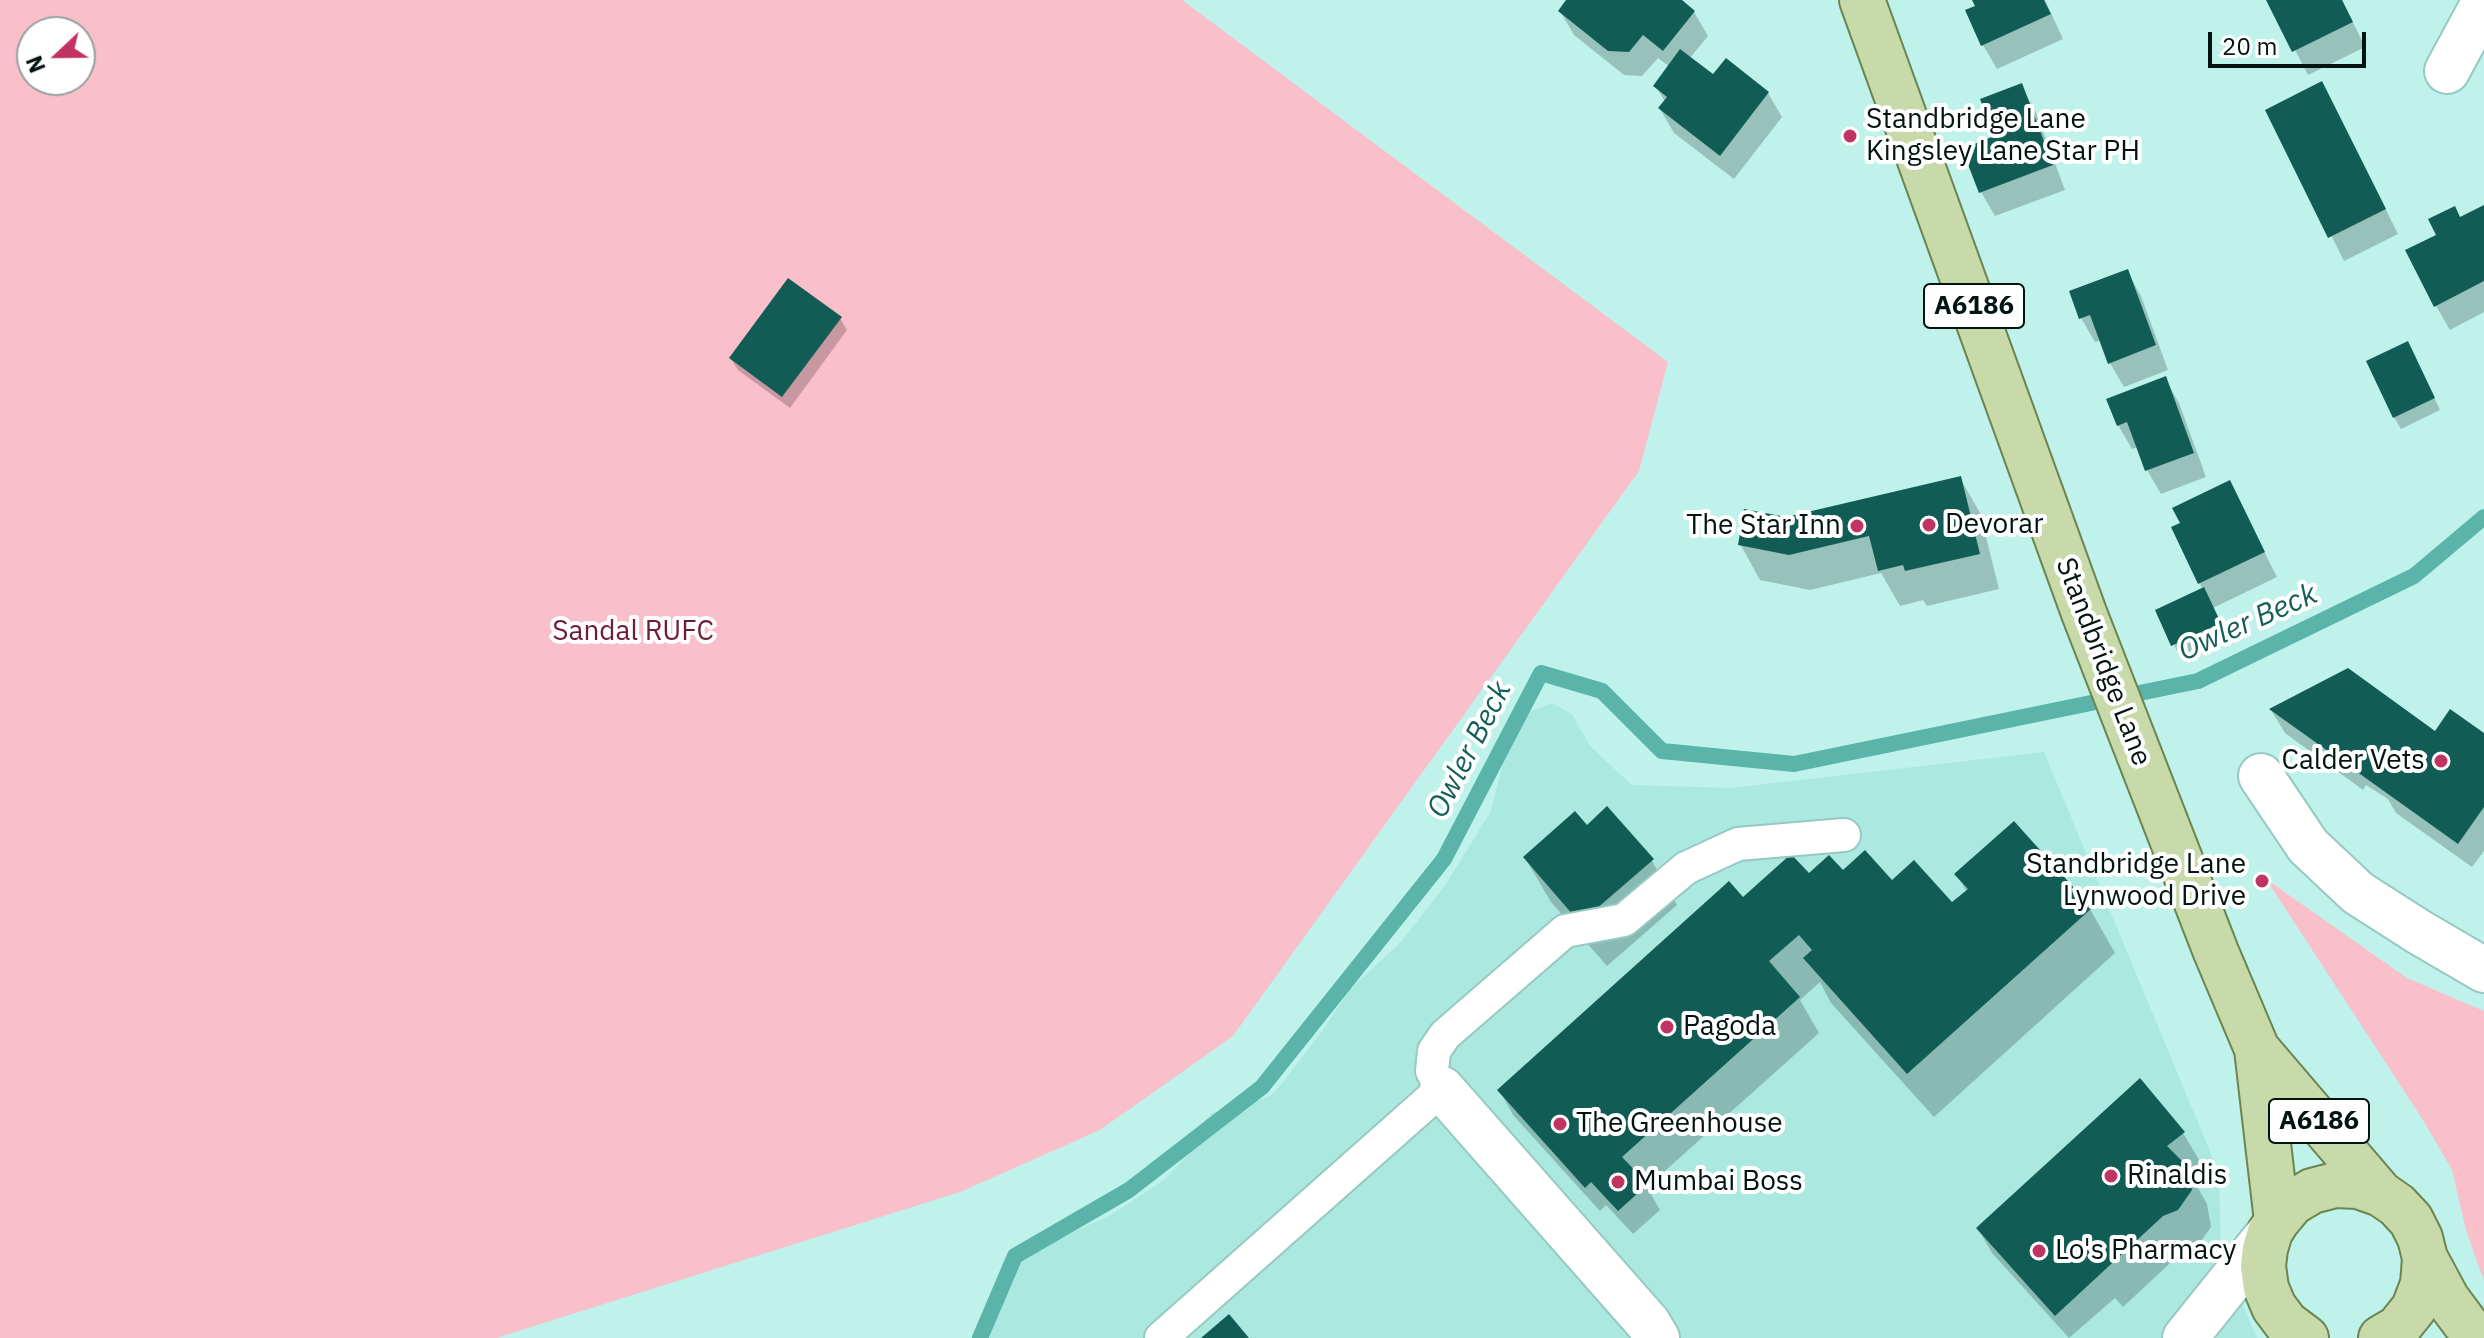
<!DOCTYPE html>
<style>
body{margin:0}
#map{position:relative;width:2484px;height:1338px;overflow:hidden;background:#bff2eb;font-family:"IBM Plex Sans",sans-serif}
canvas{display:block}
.north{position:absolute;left:16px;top:16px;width:80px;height:80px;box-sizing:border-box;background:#fff;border:2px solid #9aa1a0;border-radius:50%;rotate:248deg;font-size:22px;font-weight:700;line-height:32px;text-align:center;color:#021412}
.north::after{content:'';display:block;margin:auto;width:28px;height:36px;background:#c13362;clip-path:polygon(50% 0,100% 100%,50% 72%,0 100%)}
.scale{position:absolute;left:2208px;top:32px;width:158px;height:36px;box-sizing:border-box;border:4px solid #021412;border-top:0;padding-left:10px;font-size:24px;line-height:28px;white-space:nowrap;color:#021412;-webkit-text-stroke:6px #fff;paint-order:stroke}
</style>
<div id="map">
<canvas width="2484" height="1338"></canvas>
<div class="north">N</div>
<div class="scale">20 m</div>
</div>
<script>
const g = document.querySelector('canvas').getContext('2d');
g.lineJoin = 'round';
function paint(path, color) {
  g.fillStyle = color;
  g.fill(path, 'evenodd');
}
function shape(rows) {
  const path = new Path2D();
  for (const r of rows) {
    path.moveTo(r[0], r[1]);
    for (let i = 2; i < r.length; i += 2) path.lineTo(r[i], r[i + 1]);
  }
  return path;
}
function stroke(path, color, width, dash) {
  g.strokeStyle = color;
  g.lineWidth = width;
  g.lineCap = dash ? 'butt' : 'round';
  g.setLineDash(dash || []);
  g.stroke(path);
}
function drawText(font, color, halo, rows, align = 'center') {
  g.font = font + ' "IBM Plex Sans",sans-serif';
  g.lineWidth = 8;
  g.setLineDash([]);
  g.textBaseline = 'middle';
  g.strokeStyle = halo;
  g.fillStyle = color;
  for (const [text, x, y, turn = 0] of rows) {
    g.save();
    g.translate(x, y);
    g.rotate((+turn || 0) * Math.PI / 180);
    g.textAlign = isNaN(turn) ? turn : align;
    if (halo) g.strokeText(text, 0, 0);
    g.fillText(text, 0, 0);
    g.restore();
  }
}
const built = shape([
 [1552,703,1572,714,1590,746,1632,785,1731,788,2044,752,2219,1173,2221,1252,2257,1338,988,1338,1008,1281,1022,1257,1114,1213,1165,1179,1182,1161,1200,1133,1200,1126,1212,1113,1249,1104,1270,1096,1280,1086,1323,1030,1350,989,1400,943,1444,887,1491,811,1508,743,1515,728,1529,712]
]);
const green = shape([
 [0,0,1182,0,1668,362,1639,471,1233,1036,1100,1130,960,1192,496,1338,0,1338],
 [32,32,80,32,80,80,32,80],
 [2266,879,2407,978,2484,1011,2484,1281,2466,1230,2452,1170,2423,1120]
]);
const shadow = shape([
 [1569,0,1679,0,1694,12,1708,36,1689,59,1714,77,1768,93,1782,117,1734,179,1674,133,1660,109,1665,102,1656,86,1670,67,1658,58,1642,76,1624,75,1574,35,1560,11],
 [1974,0,2045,0,2063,39,1997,69,1983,45,1977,8],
 [2269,0,2342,0,2365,47,2308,75],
 [2021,86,2035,110,2065,190,1995,216,1981,192,1996,138],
 [2335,108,2398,234,2344,261,2268,110],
 [2484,207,2484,312,2450,330,2436,306,2439,235,2460,219],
 [2127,271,2141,296,2168,370,2124,387,2110,363,2101,340,2095,342,2081,318],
 [840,318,847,330,790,408,738,370,731,359],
 [2414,355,2440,410,2401,429,2394,417],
 [2165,379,2179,403,2206,477,2161,494,2147,470,2138,447,2132,449,2118,425],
 [1960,478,1980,513,1999,589,1927,606,1923,600,1900,606,1881,573,1810,590,1760,580,1740,544,1786,519],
 [2229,482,2277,577,2213,608,2226,636,2180,657,2158,611,2203,590,2173,528,2183,524],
 [2271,710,2435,734,2484,736,2484,851,2472,867,2396,813,2388,799,2366,785,2363,790,2285,733],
 [1586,827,1652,861,1677,905,1607,966,1551,902,1525,858],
 [1842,873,1892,882,1952,905,1967,892,1957,875,2090,909,2115,953,1934,1117,1831,1003,1820,982,1800,1000,1819,1033,1647,1187,1660,1210,1633,1234,1606,1205,1600,1211,1513,1115,1500,1091,1743,900,1808,876],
 [2183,1133,2204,1168,2192,1177,2207,1204,2211,1227,2198,1245,2183,1251,2123,1307,2115,1298,2069,1338,1992,1253,1978,1229]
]);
const stream = shape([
 [980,1338,1015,1256,1129,1190,1262,1087,1444,859,1541,673,1602,691,1662,751,1794,764,2198,681,2414,576,2484,517]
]);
const building = shape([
 [1566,0,1682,0,1695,11,1663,51,1643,35,1629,52,1608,51,1558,11],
 [1972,0,2044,0,2051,14,1981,46,1965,10,1975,6],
 [2266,0,2342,0,2353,22,2292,52],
 [1680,49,1713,74,1726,58,1769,92,1720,156,1658,108,1667,97,1653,86],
 [2322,81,2386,209,2328,238,2265,110],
 [2022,83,2053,165,1979,193,1962,149,1994,136,1980,99],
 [2484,205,2484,281,2434,307,2405,250,2436,235,2428,219,2455,206,2460,217],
 [2128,269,2156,345,2108,364,2090,315,2079,319,2069,291],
 [788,278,842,317,782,397,729,358],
 [2408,341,2435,398,2393,418,2366,361],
 [2166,376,2194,453,2145,471,2127,422,2117,426,2106,399],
 [1961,476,1980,554,1905,571,1903,565,1878,571,1869,536,1789,555,1738,545,1744,509,1786,517],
 [2230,480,2265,552,2198,584,2171,527,2180,523,2172,508],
 [2204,587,2221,623,2171,646,2155,610],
 [2348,668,2435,731,2450,709,2484,733,2484,807,2458,844,2269,709],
 [1607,806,1654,859,1580,923,1523,857,1575,811,1587,825],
 [2014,821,2092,908,1907,1074,1803,958,1812,950,1799,935,1769,961,1800,997,1622,1157,1648,1184,1618,1211,1591,1182,1585,1188,1497,1090,1729,881,1743,897,1791,854,1809,873,1829,855,1843,870,1865,850,1892,880,1914,860,1952,902,1968,889,1954,874],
 [2140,1078,2185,1132,2167,1146,2187,1166,2192,1190,2178,1210,2163,1216,2055,1316,1976,1228],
 [1229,1314,1249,1338,1201,1338]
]);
const lane = shape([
 [1161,1338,1442,1089,1432,1071,1434,1051,1445,1035,1565,931,1624,920,1686,868,1738,844,1844,835]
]);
const street = shape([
 [2447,71,2480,10,2484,11],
 [2261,776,2308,846,2358,893,2419,932,2484,970],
 [1442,1089,1648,1323,1657,1338],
 [2185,1338,2270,1232]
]);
const primary = shape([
 [1862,0,2084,613,2216,952,2257,1049,2277,1221],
 [2257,1049,2381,1194,2397,1205,2411,1220,2420,1238,2425,1258,2447,1299,2476,1338],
 [2306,1338,2286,1323,2274,1307,2266,1288,2263,1266,2265,1249,2270,1232,2277,1221,2292,1203,2312,1191,2335,1185,2358,1186,2381,1194],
 [2381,1338,2398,1328,2414,1308,2423,1284,2425,1258]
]);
const markers = [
 [1850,136,8,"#c13362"],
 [1929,525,8,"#c13362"],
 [1857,526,8,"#c13362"],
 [2441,761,8,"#c13362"],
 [2262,881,8,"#c13362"],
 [1667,1027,8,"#c13362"],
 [1560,1124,8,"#c13362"],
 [2111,1176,8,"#c13362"],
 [1618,1182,8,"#c13362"],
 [2039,1251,8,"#c13362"]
];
const shields = [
 [1974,306,100],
 [2319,1121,100]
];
const shieldNames = [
 ["A6186",1974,306],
 ["A6186",2319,1121]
];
const poiNames = [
 ["Standbridge Lane",1866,120],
 ["Kingsley Lane Star PH",1866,152],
 ["Devorar",1945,525],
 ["The Star Inn",1841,526,"right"],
 ["Calder Vets",2425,761,"right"],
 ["Standbridge Lane",2246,865,"right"],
 ["Lynwood Drive",2246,897,"right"],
 ["Pagoda",1683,1027],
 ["The Greenhouse",1576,1124],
 ["Rinaldis",2127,1176],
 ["Mumbai Boss",1634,1182],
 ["Lo's Pharmacy",2055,1251]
];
const parkNames = [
 ["Sandal RUFC",633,632]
];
const streetNames = [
 ["Standbridge Lane",2103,662,69]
];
const waterNames = [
 ["Owler Beck",2248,623,-24],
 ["Owler Beck",1470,750,-63]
];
paint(built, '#abe9e0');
paint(green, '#f9bfca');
paint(shadow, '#0003');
stroke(stream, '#5ab4aa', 16);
paint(building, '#115d56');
stroke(lane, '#96c9c2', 36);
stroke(street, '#96c9c2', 48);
stroke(primary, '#6b8550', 48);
stroke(lane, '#fff', 32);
stroke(street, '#fff', 44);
stroke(primary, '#c8daaa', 44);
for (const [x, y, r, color] of markers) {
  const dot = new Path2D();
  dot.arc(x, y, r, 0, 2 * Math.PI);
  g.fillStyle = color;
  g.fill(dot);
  stroke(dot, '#fff', 3);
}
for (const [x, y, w] of shields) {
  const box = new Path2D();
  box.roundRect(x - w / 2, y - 22, w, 44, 6);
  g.fillStyle = '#fff';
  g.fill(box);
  stroke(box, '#021412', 2);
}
drawText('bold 26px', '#021412', null, shieldNames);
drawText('28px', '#021412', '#fff', poiNames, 'left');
drawText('28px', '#6f1c36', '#fff', parkNames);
drawText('28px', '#021412', '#fff', streetNames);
drawText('italic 30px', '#145f58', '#fff', waterNames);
</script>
